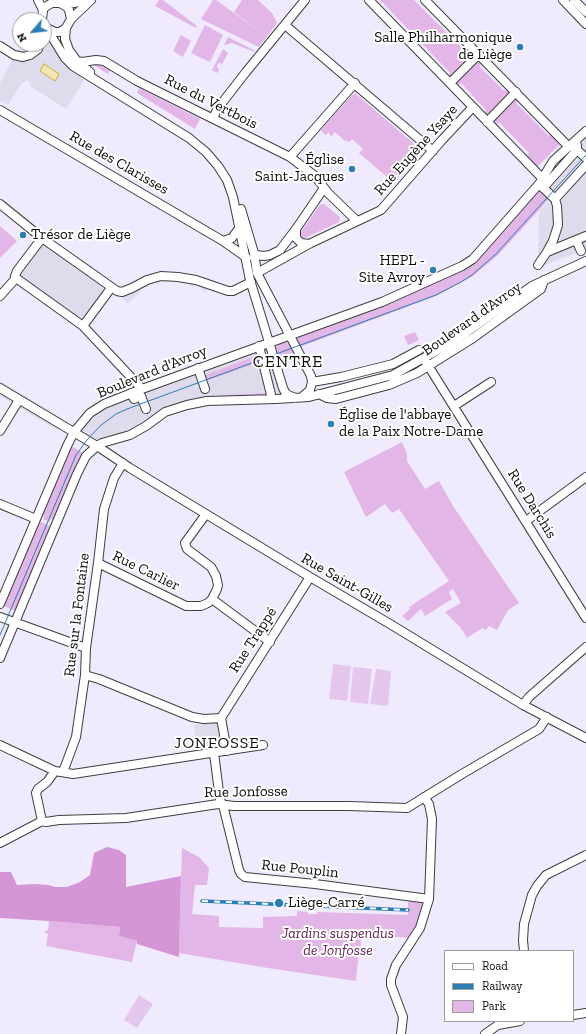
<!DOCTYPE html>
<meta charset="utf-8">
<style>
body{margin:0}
#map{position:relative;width:586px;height:1034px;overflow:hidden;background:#efeafe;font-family:"Zilla Slab",serif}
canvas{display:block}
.legend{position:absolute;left:444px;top:950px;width:130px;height:72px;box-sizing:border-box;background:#fff;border:1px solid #9d9d9d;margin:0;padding:5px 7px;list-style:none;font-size:12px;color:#0b0b0b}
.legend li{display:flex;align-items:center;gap:8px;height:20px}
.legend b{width:20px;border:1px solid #9d9d9d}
.north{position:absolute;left:12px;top:12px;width:40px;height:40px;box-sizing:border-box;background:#fff;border:1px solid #9d9d9d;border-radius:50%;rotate:242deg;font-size:11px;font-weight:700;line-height:16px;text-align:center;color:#0b0b0b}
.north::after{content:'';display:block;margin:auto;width:14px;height:18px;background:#2b7eb3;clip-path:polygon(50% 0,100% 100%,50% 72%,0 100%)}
</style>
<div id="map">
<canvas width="586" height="1034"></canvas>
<ul class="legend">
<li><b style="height:5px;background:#fff"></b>Road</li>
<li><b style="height:5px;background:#2b7eb3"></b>Railway</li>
<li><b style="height:11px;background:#e2b6e6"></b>Park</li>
</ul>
<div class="north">N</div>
</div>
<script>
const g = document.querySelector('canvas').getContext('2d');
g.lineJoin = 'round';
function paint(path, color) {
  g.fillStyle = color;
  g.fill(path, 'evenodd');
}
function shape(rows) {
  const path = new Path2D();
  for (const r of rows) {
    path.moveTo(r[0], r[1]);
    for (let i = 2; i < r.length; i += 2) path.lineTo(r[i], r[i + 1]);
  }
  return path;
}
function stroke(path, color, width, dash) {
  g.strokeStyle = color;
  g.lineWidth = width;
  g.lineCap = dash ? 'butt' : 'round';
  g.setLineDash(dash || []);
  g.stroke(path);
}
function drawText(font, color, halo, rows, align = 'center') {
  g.font = font + ' "Zilla Slab",serif';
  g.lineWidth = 4;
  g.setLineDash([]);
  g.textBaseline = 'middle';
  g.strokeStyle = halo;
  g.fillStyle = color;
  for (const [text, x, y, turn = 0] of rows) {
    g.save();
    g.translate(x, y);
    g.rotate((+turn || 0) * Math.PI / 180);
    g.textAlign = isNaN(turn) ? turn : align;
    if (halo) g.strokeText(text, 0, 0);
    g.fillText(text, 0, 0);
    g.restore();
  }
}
const green = shape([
 [159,0,163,0,197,26,196,28,155,6],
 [213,0,216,0,266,36,234,12,242,0,258,0,272,13,277,23,259,47,201,19],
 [380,0,414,0,468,54,472,51,473,55,450,77,447,76,450,73],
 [205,25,223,35,210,62,191,53],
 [181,35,191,41,183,57,173,51],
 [228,37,248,47,255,51,254,52,232,43,224,45],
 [223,49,228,53,222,64,219,63,217,65,217,67,219,70,217,73,212,70],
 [477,61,482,63,479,66,504,91,507,89,510,92,510,95,489,115,485,115,483,113,486,110,461,83,457,87,456,84,455,82],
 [92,64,101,64,111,69,108,74],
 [139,88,200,119,195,129,137,93],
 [356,94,420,149,419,153,394,183,359,153,363,149,352,139,349,142,346,140,345,141,335,132,331,137,330,134,328,133,325,135,321,130,352,95],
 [516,98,520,99,516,103,549,136,552,133,562,142,536,168,526,157,529,153,499,122,495,126,493,123,493,121],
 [539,186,551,197,498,255,473,276,436,296,300,347,297,342,298,332,463,267],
 [322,204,324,204,340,217,339,222,303,239,300,235,301,232,320,205],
 [0,226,17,241,0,258],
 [415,332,419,340,408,345,404,336],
 [283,341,290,344,294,352,278,358,276,347,279,343],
 [258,355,260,362,207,382,204,375],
 [267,393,269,399,207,401,178,408,176,404,221,395],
 [402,442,407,454,407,461,425,489,439,481,453,506,519,603,508,610,497,630,489,626,486,630,482,628,467,638,460,627,445,612,461,603,453,589,449,592,452,599,425,616,421,609,408,621,402,616,410,609,409,607,412,605,449,581,399,509,392,513,385,504,366,517,344,472],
 [68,444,86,455,56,521,51,519,49,522,43,519,44,516,39,514],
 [39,521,50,526,52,523,55,524,18,612,1,605],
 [182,848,199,857,209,868,207,885,195,885,192,914,219,916,219,927,263,928,263,917,297,916,297,911,308,912,308,914,317,914,317,912,408,915,408,901,423,903,417,926,409,938,399,937,362,936,357,968,356,981,268,968,179,953],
 [49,921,120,927,119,936,137,941,132,962,46,946,48,934,45,933,45,930,48,931]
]);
const forest = shape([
 [107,847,119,850,126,855,126,887,181,876,179,957,137,944,137,941,119,936,120,927,49,921,0,918,0,872,11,872,17,885,35,884,48,885,55,887,67,887,80,882,90,875,94,853]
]);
const pitch = shape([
 [333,664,351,666,347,701,329,699],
 [353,667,372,669,368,704,350,702],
 [376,669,391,671,388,706,370,704],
 [139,995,153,1004,137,1028,124,1020]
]);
const plaza = shape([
 [44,31,67,65,84,80,66,109,30,86,31,84,26,80,24,83,22,82,8,105,0,101,0,83,18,49,26,48,31,44,44,44],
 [586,131,586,250,557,260,538,269,539,212,552,198,539,186,550,165],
 [44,244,103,286,103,292,82,320,81,320,19,277,19,273,40,246],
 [155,272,167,274,243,290,232,296,209,286,206,293,200,288,201,287,195,284,192,287,189,285,190,282,161,279,158,284,153,281,149,282,128,304,123,299,122,287],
 [270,342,286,399,267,393,221,395,176,404,146,426,97,446,74,432,90,413],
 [258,355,260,362,206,381,204,375],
 [0,381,63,419,57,430,0,396],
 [220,721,225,748,198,751,194,725]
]);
const water = shape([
 [44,64,59,74,55,81,40,71,44,64]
]);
const minor = shape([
 [38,0,43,10],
 [369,0,543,179],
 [425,0,569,147],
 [563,0,586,24],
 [574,0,586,12],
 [63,4,75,3,82,0],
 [71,19,91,0],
 [42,20,43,10,45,7,52,3,60,3,67,7,69,10,71,19,66,28,60,32,55,32,47,28],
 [285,25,433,151],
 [66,28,65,39,69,50,77,61,90,72],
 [47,29,65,58,73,66,189,138,206,152,218,166,227,180,233,197,250,280,283,388,286,394,295,398],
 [0,46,14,55,23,57,30,55,38,49,40,44],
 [77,61,82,62,96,60,104,61,137,81,290,157,315,176,328,193,357,221],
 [450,83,479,54],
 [0,110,223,241,247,258],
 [213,118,218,108,246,72,305,0],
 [487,122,516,92],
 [577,145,577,150,586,158],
 [290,157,355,83],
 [539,184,555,199,557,206,558,225,553,241,547,252],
 [543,188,577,150],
 [555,199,586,165],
 [0,204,42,238,117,291,122,292,132,288,147,280,161,276,178,277,196,280,228,291,233,291,251,282],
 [241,209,254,253,257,273,311,376,312,382,310,390,302,397],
 [296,229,296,238,301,243,309,244],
 [576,240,581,251],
 [223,241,232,238,240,227],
 [254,253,256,255,264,256,270,255,280,250,296,229,324,188],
 [538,265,547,252,586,236],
 [257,273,309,244,381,210,442,140,473,107],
 [16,278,83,326,142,389],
 [16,278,15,276,17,271,42,238],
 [0,296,16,278],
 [83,326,111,288],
 [259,346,272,399],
 [424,359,586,618],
 [198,368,205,389],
 [312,382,341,377,393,364,419,350],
 [0,388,97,446,130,468,310,577,390,624,523,705,586,738],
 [131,393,134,399,141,396,146,409],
 [319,394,327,398,336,399,389,385,417,373,473,338,541,289,544,280],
 [454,406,491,382],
 [0,431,19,400],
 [0,504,36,519],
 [526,521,586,477],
 [98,563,186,606,201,606,208,603,212,599,217,589,218,585,216,576,211,567,187,549,185,543,206,514],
 [212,599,270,642],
 [0,604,67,446,74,432,90,413,104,404,142,389,382,302,462,266,473,259,539,184,553,161,586,131],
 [0,617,86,648],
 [0,658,77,474,86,456,97,446,102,443,130,435,146,426,165,412,187,405,207,401,276,399,309,397,393,375,440,349,467,332,532,286,586,261],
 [85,675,99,679,192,717,204,719,221,718],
 [523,705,529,697,586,647],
 [221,718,310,577],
 [221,718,227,751],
 [0,745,55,771,73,774,263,745],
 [214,753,220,800,223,805,239,870,241,874,245,877,315,884,429,899],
 [63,772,76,737,85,675,86,648,98,563,104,509,114,478,123,463],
 [42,821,46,822,59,820,126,818,218,804,234,806,349,806,407,808,462,774,539,729,547,717],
 [42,821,36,793,38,789,47,782,55,771],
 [0,843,42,821],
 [524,951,523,940,524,924,532,895,537,886,546,875,586,855],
 [573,1015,586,1013],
 [401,1034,403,1017,391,985,391,979,396,965,420,928,429,899,432,819,429,804,424,797],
 [485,1034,498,1025,520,1021]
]);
const tram = shape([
 [0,635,76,455,87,440,100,426,116,414,127,409,436,295,461,282,472,275,496,254,586,155]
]);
const rail = shape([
 [202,901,408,910]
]);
const markers = [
 [520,47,4,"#2b7eb3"],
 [352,169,4,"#2b7eb3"],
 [23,235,4,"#2b7eb3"],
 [433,270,4,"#2b7eb3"],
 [331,424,4,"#2b7eb3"],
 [279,903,5,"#2b7eb3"]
];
const poiNames = [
 ["Salle Philharmonique",512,38],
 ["de Liège",512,55],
 ["Église",344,160],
 ["Saint-Jacques",344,177],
 ["Trésor de Liège",31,235,"left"],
 ["HEPL -",425,261],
 ["Site Avroy",425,278],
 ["Église de l'abbaye",339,415,"left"],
 ["de la Paix Notre-Dame",339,432,"left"],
 ["Liège-Carré",288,903,"left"]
];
const streetNames = [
 ["Rue du Vertbois",211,102,27],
 ["Rue Eugène Ysaye",416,150,-48],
 ["Rue des Clarisses",119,163,30],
 ["Boulevard d'Avroy",472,319,-35],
 ["Boulevard d'Avroy",152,372,-22],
 ["Rue Darchis",532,504,58],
 ["Rue Carlier",146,571,26],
 ["Rue Saint-Gilles",347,583,30],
 ["Rue sur la Fontaine",77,615,-83],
 ["Rue Trappé",253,640,-57],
 ["Rue Jonfosse",246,792,-1],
 ["Rue Pouplin",300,869,6]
];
const parkNames = [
 ["Jardins suspendus",338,934],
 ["de Jonfosse",338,951]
];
const neighbourhoodNames = [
 ["JONFOSSE",217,743]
];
const quarterNames = [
 ["CENTRE",288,362]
];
paint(green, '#e2b6e6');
paint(forest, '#d596d6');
paint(pitch, '#e5c7ee');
paint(plaza, '#dedbec');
paint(water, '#f3e6b1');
stroke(water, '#c6af3c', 1);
stroke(minor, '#3e3e3e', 10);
stroke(minor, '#fff', 8);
stroke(tram, '#2b7eb3', 1);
stroke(rail, '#2b7eb3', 3.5);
stroke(rail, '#fff', 2, [6]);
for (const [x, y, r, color] of markers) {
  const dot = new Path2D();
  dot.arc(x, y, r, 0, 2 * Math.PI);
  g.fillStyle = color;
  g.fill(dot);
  stroke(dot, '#fff', 1.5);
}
drawText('15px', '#0b0b0b', '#fff', poiNames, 'right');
drawText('15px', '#0b0b0b', '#fff', streetNames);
drawText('italic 15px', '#5e1f50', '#fff', parkNames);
g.letterSpacing = '1px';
drawText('16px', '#0b0b0b', '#fff', neighbourhoodNames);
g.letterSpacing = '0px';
g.letterSpacing = '1px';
drawText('17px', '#0b0b0b', '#fff', quarterNames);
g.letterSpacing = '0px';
</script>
